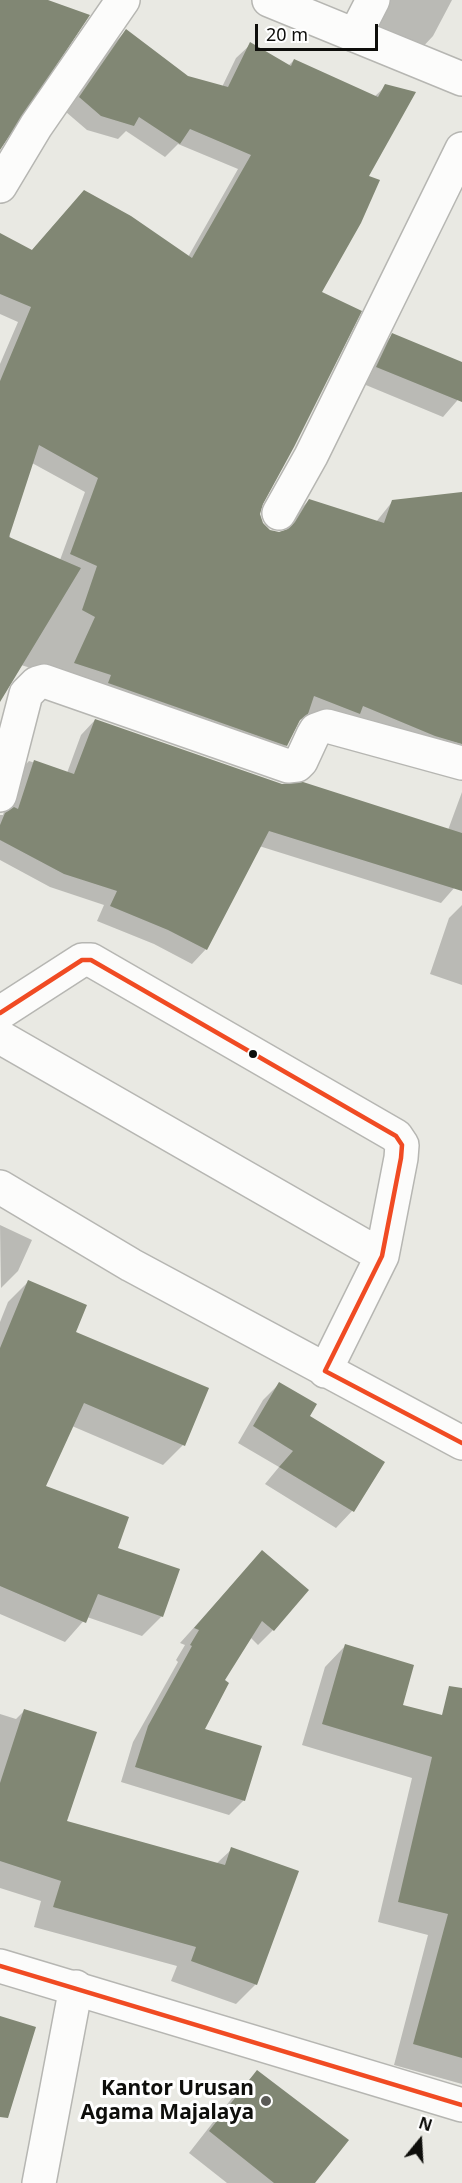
<!DOCTYPE html>
<style>
body{margin:0}
#map{position:relative;width:462px;height:2183px;overflow:hidden;background:#e9e9e3;font-family:"Noto Sans",sans-serif}
canvas{display:block}
.north{position:absolute;left:390px;top:2111px;width:60px;height:60px;-webkit-text-stroke:4px #fff;paint-order:stroke;rotate:18deg;font-size:16px;font-weight:700;line-height:24px;text-align:center;color:#0e0e0b}
.north::after{content:'';display:block;margin:auto;width:21px;height:27px;background:#0e0e0b;clip-path:polygon(50% 0,100% 100%,50% 72%,0 100%)}
.scale{position:absolute;left:255px;top:24px;width:123px;height:27px;box-sizing:border-box;border:3px solid #0e0e0b;border-top:0;padding-left:8px;font-size:18px;line-height:21px;white-space:nowrap;color:#0e0e0b;-webkit-text-stroke:4px #fff;paint-order:stroke}
</style>
<div id="map">
<canvas width="462" height="2183"></canvas>
<div class="north">N</div>
<div class="scale">20 m</div>
</div>
<script>
const g = document.querySelector('canvas').getContext('2d');
g.lineJoin = 'round';
function paint(path, color) {
  g.fillStyle = color;
  g.fill(path, 'evenodd');
}
function shape(rows) {
  const path = new Path2D();
  for (const r of rows) {
    path.moveTo(r[0], r[1]);
    for (let i = 2; i < r.length; i += 2) path.lineTo(r[i], r[i + 1]);
  }
  return path;
}
function stroke(path, color, width, dash) {
  g.strokeStyle = color;
  g.lineWidth = width;
  g.lineCap = dash ? 'butt' : 'round';
  g.setLineDash(dash || []);
  g.stroke(path);
}
function drawText(font, color, halo, rows, align = 'center') {
  g.font = font + ' "Noto Sans",sans-serif';
  g.lineWidth = 6;
  g.setLineDash([]);
  g.textBaseline = 'middle';
  g.strokeStyle = halo;
  g.fillStyle = color;
  for (const [text, x, y, turn = 0] of rows) {
    g.save();
    g.translate(x, y);
    g.rotate((+turn || 0) * Math.PI / 180);
    g.textAlign = isNaN(turn) ? turn : align;
    if (halo) g.strokeText(text, 0, 0);
    g.fillText(text, 0, 0);
    g.restore();
  }
}
const shadow = shape([
 [371,0,452,0,433,36,419,51,372,31],
 [126,31,187,77,222,87,236,58,251,44,288,66,294,60,374,97,386,86,367,177,320,293,259,513,261,523,270,531,279,533,285,532,295,515,309,500,376,522,392,502,462,494,462,763,344,728,307,713,298,722,286,745,272,759,98,689,21,665,0,700,0,364,18,322,0,314,0,241,31,251,70,207,188,257,238,169,178,144,165,157,126,131,118,139,87,130,66,112,112,45],
 [32,463,85,492,60,560,11,539,9,534],
 [393,335,462,364,462,395,443,417,361,383,376,351],
 [95,720,282,785,448,830,462,792,462,879,441,903,259,846,206,949,192,964,154,944,97,921,104,905,50,887,0,860,0,815,3,815,15,775,29,761,67,773,81,735],
 [462,905,462,985,430,974,449,918],
 [0,1225,32,1240,18,1271,1,1288],
 [28,1282,183,1445,163,1465,72,1426,44,1487,116,1549,162,1616,142,1636,87,1617,65,1642,0,1614,0,1322,8,1302],
 [279,1384,308,1416,383,1463,352,1511,336,1528,265,1484,279,1467,238,1443,263,1400],
 [262,1552,273,1630,258,1645,250,1637,223,1681,203,1730,244,1800,229,1815,121,1782,133,1742,178,1662,176,1660,185,1645,180,1643],
 [345,1646,401,1706,462,1721,462,2084,394,2065,428,1935,378,1922,412,1778,302,1745,325,1667],
 [25,1710,65,1822,216,1864,232,1849,256,1984,236,2004,171,1981,177,1966,34,1927,41,1901,0,1888,0,1714,16,1719],
 [257,2072,313,2183,227,2183,189,2153,236,2093]
]);
const building = shape([
 [0,0,48,0,90,15,0,150],
 [126,29,188,76,228,87,250,42,291,66,294,59,378,97,385,84,416,92,369,176,380,180,361,223,322,292,362,311,294,447,263,504,260,514,263,523,270,530,279,532,288,529,295,522,309,499,384,523,392,500,462,492,462,744,435,736,363,706,360,714,314,696,308,714,300,720,287,746,108,683,111,675,74,663,95,617,82,610,97,566,70,554,98,478,39,445,9,537,81,568,0,702,0,381,31,307,0,294,0,233,32,250,84,190,131,216,192,258,251,155,190,129,180,144,139,117,134,126,101,116,79,97],
 [392,333,462,362,462,402,376,367],
 [95,719,282,784,303,782,462,833,462,891,269,831,207,950,168,930,110,906,117,891,64,874,0,840,0,825,5,813,14,807,18,809,34,760,74,774],
 [28,1280,87,1305,76,1332,209,1388,185,1446,84,1403,46,1486,129,1517,118,1548,180,1569,163,1617,98,1594,86,1623,0,1586,0,1348],
 [279,1382,317,1404,310,1416,385,1462,354,1512,279,1467,293,1451,253,1426],
 [262,1550,309,1590,274,1631,262,1621,225,1680,229,1683,205,1729,262,1746,245,1801,135,1767,148,1726,192,1646,190,1645,199,1630,194,1628],
 [345,1644,414,1665,403,1705,442,1715,449,1686,462,1688,462,2058,413,2044,448,1914,398,1902,432,1757,322,1724],
 [24,1709,97,1732,67,1821,225,1865,231,1847,299,1871,257,1985,191,1961,196,1947,53,1907,61,1881,0,1861,0,1783],
 [0,2016,36,2027,8,2118,0,2117],
 [257,2070,349,2140,315,2183,274,2183,209,2131]
]);
const street = shape([
 [355,35,373,0],
 [0,186,36,126,123,0],
 [279,513,311,456,462,149],
 [0,795,26,694,37,683,44,681,288,766,297,765,301,761,313,735,316,730,327,726,462,763],
 [0,1013,82,960,91,960,396,1136,402,1145,401,1158,382,1256,325,1371],
 [0,1037,382,1256],
 [0,1187,131,1265,462,1443],
 [39,2183,76,1987]
]);
const secondary = shape([
 [269,0,462,79]
]);
const primary = shape([
 [0,1966,462,2105]
]);
const bus1 = shape([
 [0,1013,82,960,91,960,396,1136,402,1145,401,1158,382,1256,325,1371,462,1443],
 [0,1966,462,2105]
]);
const markers = [
 [253,1054,5,"#0e0e0b"],
 [266,2101,6,"#5b5b57"]
];
const poiNames = [
 ["Kantor Urusan",254,2089],
 ["Agama Majalaya",254,2113]
];
paint(shadow, '#0003');
paint(building, '#818774');
stroke(street, '#b6b6b2', 36);
stroke(secondary, '#b6b6b2', 36);
stroke(primary, '#b6b6b2', 36);
stroke(street, '#fcfcfb', 33);
stroke(secondary, '#fcfcfb', 33);
stroke(primary, '#fcfcfb', 33);
stroke(bus1, '#f04b23', 4.5);
for (const [x, y, r, color] of markers) {
  const dot = new Path2D();
  dot.arc(x, y, r, 0, 2 * Math.PI);
  g.fillStyle = color;
  g.fill(dot);
  stroke(dot, '#fff', 2);
}
drawText('bold 21px', '#0e0e0b', '#fff', poiNames, 'right');
</script>
